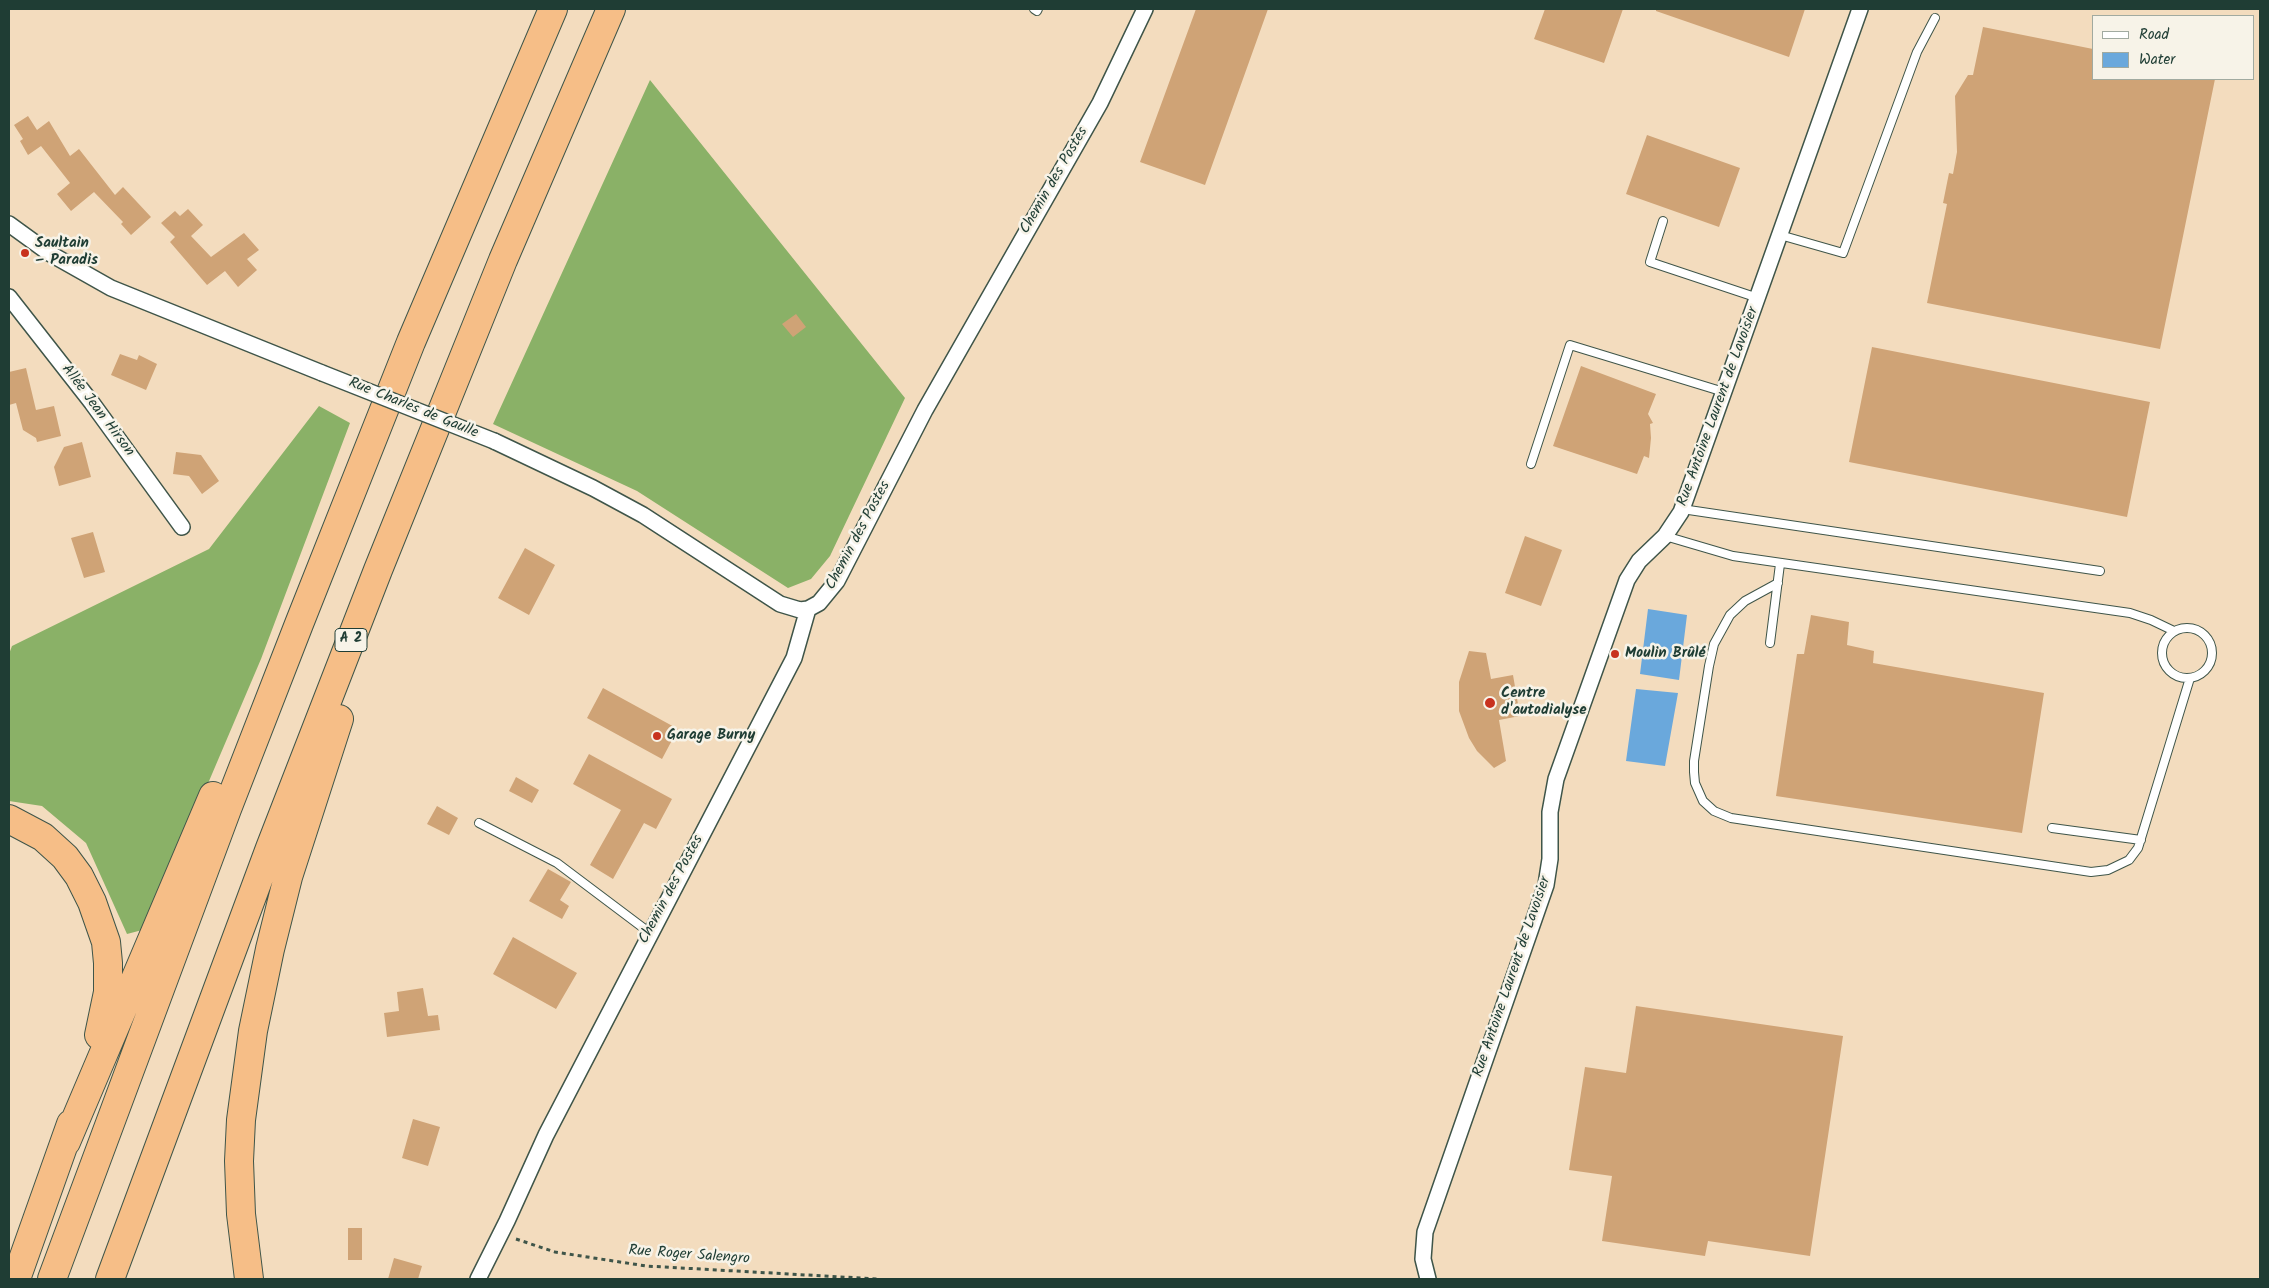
<!DOCTYPE html>
<meta charset="utf-8">
<style>
body{margin:0}
#map{position:relative;width:2269px;height:1288px;overflow:hidden;background:#f3dcbe;font-family:Kalam,sans-serif}
canvas{display:block}
.frame{position:absolute;inset:0;border:10px solid #1f3d34;pointer-events:none}
.legend{position:absolute;left:2092px;top:15px;width:162px;height:65px;box-sizing:border-box;background:#f7f3e8;border:1px solid #a1aaa0;margin:0;padding:6px 9px;list-style:none;font-size:15px;color:#1f3d34}
.legend li{display:flex;align-items:center;gap:10px;height:25px}
.legend b{width:25px;border:1px solid #a1aaa0}
</style>
<div id="map">
<canvas width="2269" height="1288"></canvas>
<div class="frame"></div>
<ul class="legend">
<li><b style="height:6px;background:#fff"></b>Road</li>
<li><b style="height:14px;background:#6aa8dc"></b>Water</li>
</ul>
</div>
<script>
const g = document.querySelector('canvas').getContext('2d');
g.lineJoin = 'round';
function paint(path, color) {
  g.fillStyle = color;
  g.fill(path, 'evenodd');
}
function shape(rows) {
  const path = new Path2D();
  for (const r of rows) {
    if (r.length === 3) {
      path.moveTo(r[0] + r[2], r[1]);
      path.arc(r[0], r[1], r[2], 0, 2 * Math.PI);
      continue;
    }
    path.moveTo(r[0], r[1]);
    for (let i = 2; i < r.length; i += 2) path.lineTo(r[i], r[i + 1]);
  }
  return path;
}
function stroke(path, color, width, dash) {
  g.strokeStyle = color;
  g.lineWidth = width;
  g.lineCap = dash ? 'butt' : 'round';
  g.setLineDash(dash || []);
  g.stroke(path);
}
function drawText(font, color, halo, rows, align = 'center') {
  g.font = font + ' Kalam,sans-serif';
  g.lineWidth = 5;
  g.setLineDash([]);
  g.textBaseline = 'middle';
  g.strokeStyle = halo;
  g.fillStyle = color;
  for (const [text, x, y, turn = 0] of rows) {
    g.save();
    g.translate(x, y);
    g.rotate((+turn || 0) * Math.PI / 180);
    g.textAlign = isNaN(turn) ? turn : align;
    if (halo) g.strokeText(text, 0, 0);
    g.fillText(text, 0, 0);
    g.restore();
  }
}
const forest = shape([
 [650,80,905,398,830,556,811,579,788,588,637,491,493,424],
 [319,406,350,423,261,659,146,929,127,934,86,843,42,806,9,801,9,654,12,646,209,549]
]);
const water = shape([
 [1648,609,1687,615,1679,680,1640,674],
 [1636,689,1678,693,1665,766,1626,761]
]);
const building = shape([
 [1196,9,1268,9,1205,185,1140,162],
 [1545,9,1623,9,1604,63,1534,39],
 [1656,9,1805,9,1789,57,1656,11],
 [1983,27,2093,49,2093,79,2215,79,2160,349,1927,303,1947,204,1943,203,1949,173,1953,174,1957,152,1955,96,1968,75,1973,75],
 [28,116,37,130,49,121,70,156,79,149,115,195,123,187,151,217,131,235,121,224,123,222,94,192,71,211,57,194,70,183,41,146,28,155,20,141,23,139,14,125],
 [1647,135,1740,168,1719,227,1626,194],
 [188,209,203,225,191,236,211,257,244,233,259,250,247,259,257,270,238,287,225,271,207,285,170,242,175,237,161,223,175,211,180,216],
 [796,314,806,327,793,337,782,324],
 [1872,347,2150,402,2127,517,1849,462],
 [120,354,137,360,139,355,157,364,146,390,111,375],
 [1581,366,1656,394,1648,414,1653,423,1650,424,1651,438,1649,458,1644,456,1637,474,1553,446],
 [26,368,36,410,54,406,61,436,37,442,36,438,23,430,16,403,9,405,9,372],
 [82,442,91,477,59,486,54,467,64,447],
 [176,452,201,455,219,481,202,494,189,476,173,474],
 [93,532,105,572,84,578,71,538],
 [1525,536,1562,550,1541,606,1505,593],
 [525,548,555,565,529,615,498,598],
 [1811,615,1849,622,1847,645,1874,651,1873,663,2044,693,2022,833,1776,796,1797,654,1804,654],
 [1469,651,1486,653,1491,679,1513,675,1520,716,1499,720,1506,761,1494,768,1477,751,1469,738,1459,711,1459,682],
 [603,688,678,729,662,759,587,718],
 [589,754,672,799,656,829,644,823,613,879,590,865,621,810,573,784],
 [516,777,539,790,532,803,509,791],
 [437,806,458,818,449,835,427,824],
 [548,869,571,882,560,900,569,906,562,919,529,901],
 [513,937,577,973,556,1009,493,974],
 [423,988,428,1016,438,1015,440,1030,387,1037,384,1013,399,1011,397,992],
 [1636,1006,1843,1036,1810,1256,1708,1241,1705,1256,1602,1241,1612,1176,1569,1170,1585,1067,1626,1073],
 [413,1119,440,1127,428,1166,402,1158],
 [348,1228,362,1228,362,1260,348,1260],
 [394,1258,422,1266,418,1279,388,1279]
]);
const path = shape([
 [516,1239,555,1252,646,1266,878,1279]
]);
const service = shape([
 [1034,9,1037,11,1038,9],
 [1663,221,1650,262,1758,298],
 [1780,235,1843,253,1917,52,1935,18],
 [1531,464,1570,345,1724,392],
 [1682,509,2100,571],
 [1665,536,1733,556,2130,613,2151,620,2174,631],
 [1778,583,1745,601,1730,615,1714,644,1709,666,1694,761,1694,772,1695,783,1703,801,1714,811,1731,818,2091,872,2108,870,2129,860,2138,848,2190,678],
 [2187,653,25],
 [1770,643,1780,564],
 [479,823,557,863,650,933],
 [2052,828,2141,840]
]);
const minor = shape([
 [9,224,49,253,111,288,322,373],
 [9,297,92,403,182,527],
 [494,441,593,488,643,515,780,604,800,610,808,609,819,603,837,581,925,410,1100,103,1145,9],
 [478,1279,507,1221,546,1135,794,658,808,609],
 [1428,1279,1423,1259,1425,1232,1546,885,1550,859,1550,812,1556,779,1627,580,1639,561,1665,536,1681,512,1860,9]
]);
const motorway = shape([
 [9,819,43,837,65,857,79,876,92,902,106,942,108,963,108,992,99,1035],
 [66,1142,213,796],
 [16,1279,71,1124],
 [52,1279,227,809,299,624,411,342,553,9],
 [110,1279,270,848,378,570,503,260,611,9],
 [249,1279,241,1214,239,1161,241,1120,253,1031,270,949,288,877,339,719]
]);
const minorBridge = shape([
 [322,373,494,441]
]);
const markers = [
 [25,253,5,"#c8321e"],
 [1615,654,5,"#c8321e"],
 [1490,703,6,"#c8321e"],
 [657,736,5,"#c8321e"]
];
const shields = [
 [351,640,32]
];
const shieldNames = [
 ["A 2",351,640]
];
const streetNames = [
 ["Chemin des Postes",1055,181,-60],
 ["Rue Antoine Laurent de Lavoisier",1719,407,-70],
 ["Rue Charles de Gaulle",413,409,22],
 ["Allée Jean Hirson",97,411,53],
 ["Chemin des Postes",859,536,-62],
 ["Chemin des Postes",672,890,-62],
 ["Rue Antoine Laurent de Lavoisier",1513,977,-71],
 ["Rue Roger Salengro",689,1256,4]
];
const poiNames = [
 ["Saultain",35,244],
 ["– Paradis",35,261],
 ["Moulin Brûlé",1625,654],
 ["Centre",1501,694],
 ["d'autodialyse",1501,711],
 ["Garage Burny",667,736]
];
paint(forest, '#8ab167');
paint(water, '#6aa8dc');
paint(building, '#cfa376');
stroke(service, '#3f5549', 10);
stroke(minor, '#3f5549', 18);
stroke(motorway, '#3f5549', 30);
stroke(path, '#3f5549', 3, [4, 4]);
stroke(service, '#fff', 8);
stroke(minor, '#fff', 15);
stroke(motorway, '#f6be87', 28);
stroke(minorBridge, '#3f5549', 18, []);
stroke(minorBridge, '#fff', 15);
for (const [x, y, r, color] of markers) {
  const dot = new Path2D();
  dot.arc(x, y, r, 0, 2 * Math.PI);
  g.fillStyle = color;
  g.fill(dot);
  stroke(dot, '#f7f3e8', 2);
}
for (const [x, y, w] of shields) {
  const box = new Path2D();
  box.roundRect(x - w / 2, y - 11.5, w, 23, 4);
  g.fillStyle = '#f7f3e8';
  g.fill(box);
  stroke(box, '#1f3d34', 1);
}
drawText('bold 14px', '#1f3d34', null, shieldNames);
drawText('15px', '#1f3d34', '#f7f3e8', streetNames);
drawText('bold 15px', '#1f3d34', '#f7f3e8', poiNames, 'left');
</script>
